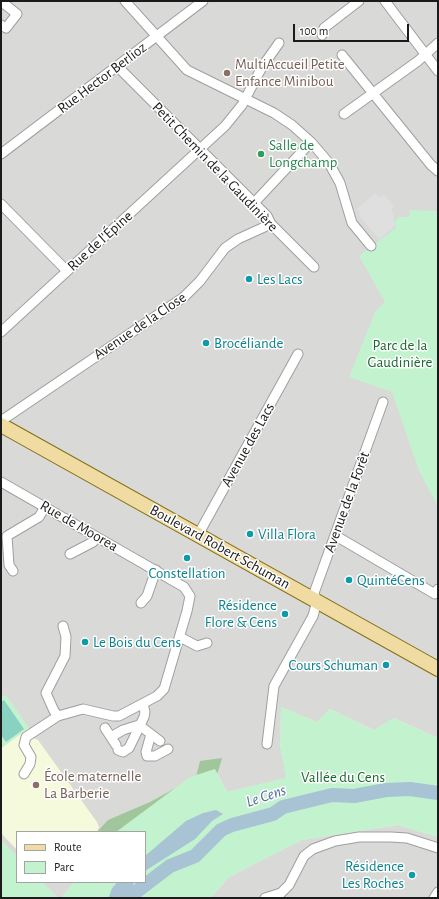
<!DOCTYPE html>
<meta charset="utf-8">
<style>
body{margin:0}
#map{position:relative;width:439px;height:899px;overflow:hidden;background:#eceae2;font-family:"Alegreya Sans",sans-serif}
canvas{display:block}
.frame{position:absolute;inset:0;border:2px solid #1b1b1b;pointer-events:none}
.legend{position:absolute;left:16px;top:831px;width:130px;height:52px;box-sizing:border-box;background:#fff;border:1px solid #a4a4a4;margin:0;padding:5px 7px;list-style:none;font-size:12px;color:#1b1b1b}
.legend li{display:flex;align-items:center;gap:8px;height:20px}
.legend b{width:20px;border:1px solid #a4a4a4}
.scale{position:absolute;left:293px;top:24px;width:116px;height:18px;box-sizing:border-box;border:2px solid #1b1b1b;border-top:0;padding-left:5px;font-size:12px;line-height:14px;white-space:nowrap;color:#1b1b1b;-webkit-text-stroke:3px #fff;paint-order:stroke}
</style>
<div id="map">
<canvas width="439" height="899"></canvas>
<div class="frame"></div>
<ul class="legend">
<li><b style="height:5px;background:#f0dba3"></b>Route</li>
<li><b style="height:11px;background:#c3f2cf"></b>Parc</li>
</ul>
<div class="scale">100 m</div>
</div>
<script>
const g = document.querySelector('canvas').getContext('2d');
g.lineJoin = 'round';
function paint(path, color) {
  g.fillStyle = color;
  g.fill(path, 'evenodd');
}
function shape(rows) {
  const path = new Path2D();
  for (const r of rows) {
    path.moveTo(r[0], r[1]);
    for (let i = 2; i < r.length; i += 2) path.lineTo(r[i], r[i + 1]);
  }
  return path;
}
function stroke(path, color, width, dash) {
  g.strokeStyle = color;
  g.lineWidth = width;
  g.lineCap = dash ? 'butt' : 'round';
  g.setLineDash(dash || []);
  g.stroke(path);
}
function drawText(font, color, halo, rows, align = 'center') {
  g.font = font + ' "Alegreya Sans",sans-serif';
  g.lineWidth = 3;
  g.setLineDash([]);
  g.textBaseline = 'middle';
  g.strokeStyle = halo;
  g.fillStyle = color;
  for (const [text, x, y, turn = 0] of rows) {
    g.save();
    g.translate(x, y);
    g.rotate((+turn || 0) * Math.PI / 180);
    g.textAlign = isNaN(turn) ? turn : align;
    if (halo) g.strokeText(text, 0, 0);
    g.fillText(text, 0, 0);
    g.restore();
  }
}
const residential = shape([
 [1,1,438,1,438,738,394,718,374,730,330,709,317,722,281,707,280,746,287,778,227,792,215,769,116,832,17,832,17,856,1,840],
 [398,825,438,837,438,898,211,898,229,877,302,840],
 [42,882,74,882,61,898,58,898]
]);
const education = shape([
 [29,728,28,732,33,738,38,740,97,822,99,827,97,832,17,832,17,850,1,833,1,748]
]);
const forest = shape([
 [222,758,212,792,136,832,97,832,108,820,150,802,196,777,200,761]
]);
const park = shape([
 [410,210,438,211,438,506,419,471,392,392,349,377,375,312,385,302,359,256,396,228,394,222,399,217,409,217],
 [6,695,29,728,1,748,1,697],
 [281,707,317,722,330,709,373,730,394,718,438,738,438,837,398,825,302,840,229,877,211,898,61,898,74,882,145,882,145,832,116,832,190,777,215,769,227,792,286,778,280,746],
 [1,840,17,856,17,882,42,882,58,898,1,898]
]);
const pitch = shape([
 [4,700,24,729,6,742,1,735,1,702]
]);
const parking = shape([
 [375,193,379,198,384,194,394,207,391,209,394,215,394,222,396,225,379,239,358,214,361,213,357,209]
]);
const water = shape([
 [216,810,223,814,212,821,195,839,145,871,145,856,186,821,203,813]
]);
const river = shape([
 [116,898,118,892,127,882],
 [128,898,170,866,195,856,221,830,232,825,273,814,283,807,332,795,354,796,386,790,410,789,438,793]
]);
const minor = shape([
 [125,1,187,70,274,113,292,125,311,142,329,163,340,183,352,223,371,246],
 [385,1,438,71],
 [1,4,2,2,17,14,6,28,1,25],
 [322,35,324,28,359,1],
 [342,55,431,165,438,171],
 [117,66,267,216,271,224,314,267],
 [344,114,418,61,438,43],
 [1,154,203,1],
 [254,203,311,142],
 [1,204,67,271],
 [1,332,225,126,242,105,262,67,279,43],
 [1,421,184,297,200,281,225,248,238,239,271,224],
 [1,482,184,587,190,596,187,611,164,689,157,696,119,716,113,716,83,709,58,716,54,711,46,693,65,656,66,637,63,626],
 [198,535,298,354],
 [336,536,435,594,438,589],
 [70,554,93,542,97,537],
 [13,571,9,565,7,536,39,517,45,507],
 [141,603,147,596,156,570],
 [180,637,197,646,207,643],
 [105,728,116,745],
 [151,734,146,752,147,756,155,756,168,749],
 [111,737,123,730,139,725,160,741],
 [267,744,274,686,313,616,317,601,314,593,383,402],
 [118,750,123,752,129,748,144,717,145,712,143,704],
 [24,774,30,764,31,757,24,745,26,737,58,716],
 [265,898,281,893,289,885,304,856,313,849,335,841,359,837,391,837,407,838,438,848],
 [434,898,438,892]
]);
const primary = shape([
 [1,425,438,669]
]);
const markers = [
 [227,73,4,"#8d6e63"],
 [261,154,4,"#2e9e5b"],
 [249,279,4,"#0f9aa8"],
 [206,343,4,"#0f9aa8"],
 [250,534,4,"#0f9aa8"],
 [187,558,4,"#0f9aa8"],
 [349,580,4,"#0f9aa8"],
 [285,614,4,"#0f9aa8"],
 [85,642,4,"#0f9aa8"],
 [386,665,4,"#0f9aa8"],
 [36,785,4,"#8d6e63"],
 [412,875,4,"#0f9aa8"]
];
const educationNames = [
 ["MultiAccueil Petite",235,64],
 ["Enfance Minibou",235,81],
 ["École maternelle",44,776],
 ["La Barberie",44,793]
];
const streetNames = [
 ["Rue Hector Berlioz",102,78,-37],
 ["Petit Chemin de la Gaudinière",215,167,46],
 ["Rue de l'Épine",100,241,-42],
 ["Avenue de la Close",140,326,-34],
 ["Avenue des Lacs",248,445,-61],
 ["Avenue de la Forêt",347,502,-70],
 ["Rue de Moorea",79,526,30],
 ["Boulevard Robert Schuman",220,547,29]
];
const leisureNames = [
 ["Salle de",269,145],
 ["Longchamp",269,162]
];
const cultureNames = [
 ["Les Lacs",257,279],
 ["Brocéliande",214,343],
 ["Villa Flora",258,534],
 ["Constellation",187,573,"center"],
 ["QuintéCens",357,580],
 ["Résidence",277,605,"right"],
 ["Flore & Cens",277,622,"right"],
 ["Le Bois du Cens",93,642],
 ["Cours Schuman",378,665,"right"],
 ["Résidence",404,866,"right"],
 ["Les Roches",404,883,"right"]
];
const parkNames = [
 ["Parc de la",400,345],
 ["Gaudinière",400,362],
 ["Vallée du Cens",343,777]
];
const waterNames = [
 ["Le Cens",266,796,-18]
];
paint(residential, '#d9d9d8');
paint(education, '#f5fadc');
paint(forest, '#a1c69c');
paint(park, '#c3f2cf');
paint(pitch, '#89d2c2');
paint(parking, '#dfdfdf');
paint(water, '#a7c3d4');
stroke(river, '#a7c3d4', 14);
stroke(minor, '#9f9f9f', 11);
stroke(primary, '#816f12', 16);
stroke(minor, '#fff', 9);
stroke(primary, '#f0dba3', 14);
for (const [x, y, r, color] of markers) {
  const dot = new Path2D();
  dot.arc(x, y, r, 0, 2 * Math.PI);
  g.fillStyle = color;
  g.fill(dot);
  stroke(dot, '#fff', 1.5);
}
drawText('15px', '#785e54', '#fff', educationNames, 'left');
drawText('15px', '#1b1b1b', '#fff', streetNames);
drawText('15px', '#27864d', '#fff', leisureNames, 'left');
drawText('15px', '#0d838f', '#fff', cultureNames, 'left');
drawText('15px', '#186b2d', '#fff', parkNames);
drawText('italic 16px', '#546d9e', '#fff', waterNames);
</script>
